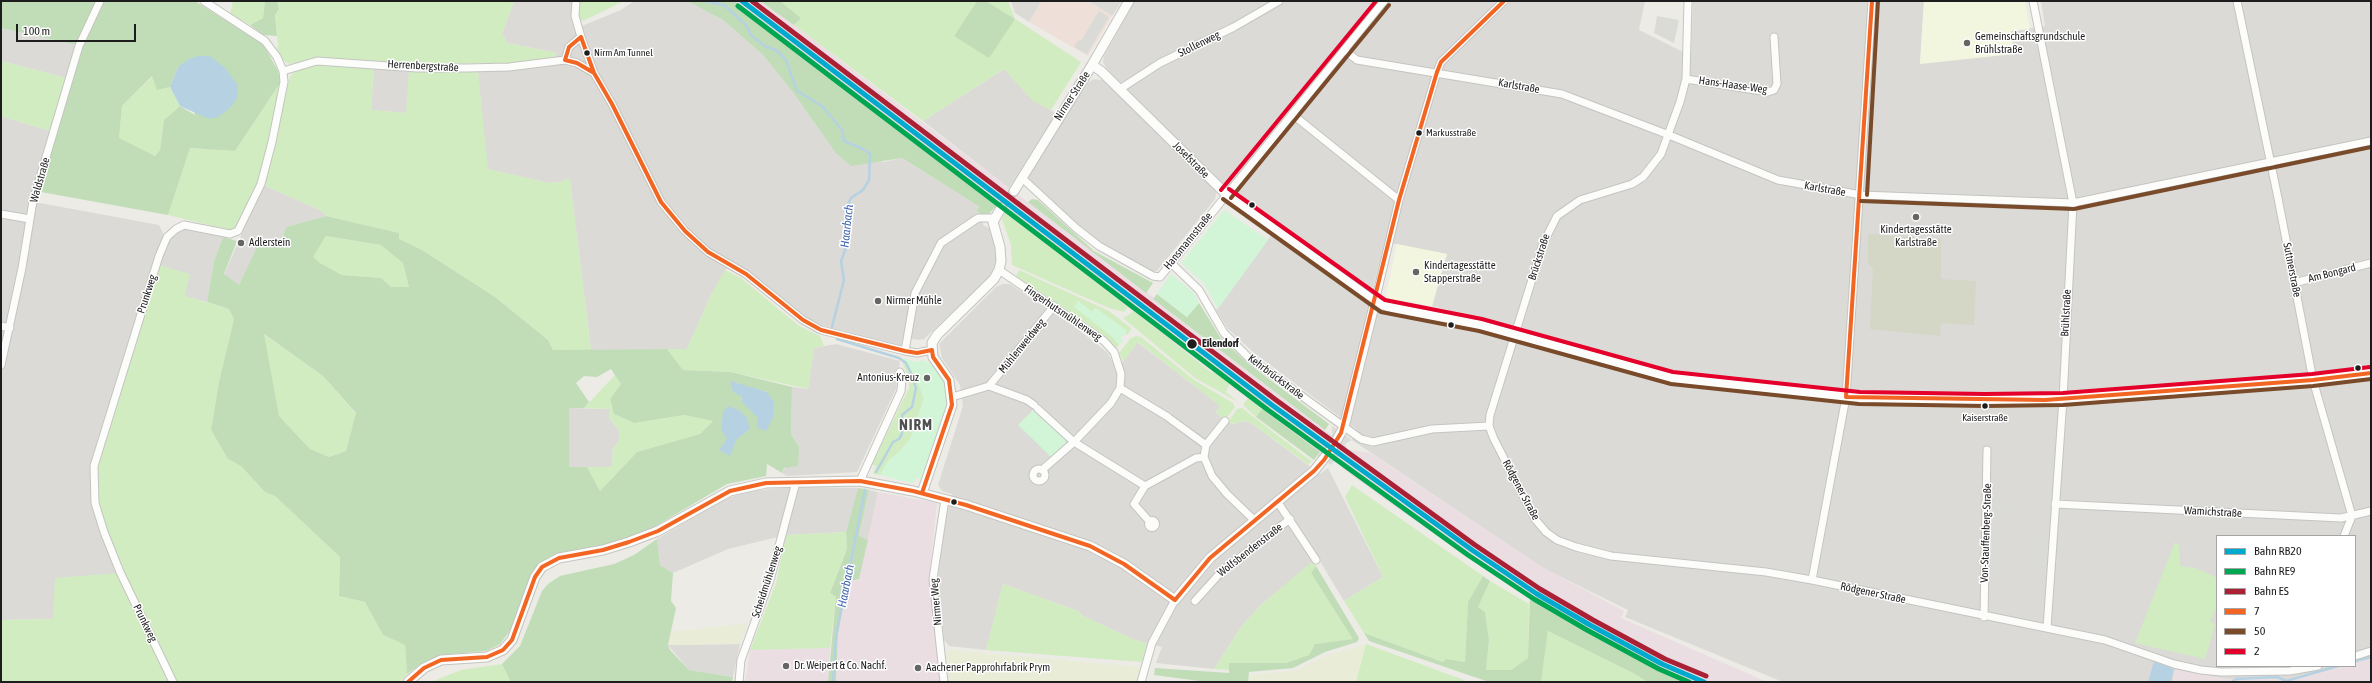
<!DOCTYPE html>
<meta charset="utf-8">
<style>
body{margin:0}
#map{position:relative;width:2372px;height:683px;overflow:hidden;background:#ecebe5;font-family:"Asap Condensed",sans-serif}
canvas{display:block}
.frame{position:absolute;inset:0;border:2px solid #1d1d1d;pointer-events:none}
.legend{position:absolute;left:2216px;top:535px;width:140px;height:132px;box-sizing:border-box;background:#fff;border:1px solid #a5a5a5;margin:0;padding:5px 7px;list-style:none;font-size:12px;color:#1d1d1d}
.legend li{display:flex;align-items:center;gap:8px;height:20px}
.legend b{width:20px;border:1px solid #a5a5a5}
.scale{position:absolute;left:16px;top:24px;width:120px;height:18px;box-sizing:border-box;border:2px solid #1d1d1d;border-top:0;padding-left:5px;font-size:12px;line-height:14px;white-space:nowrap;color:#1d1d1d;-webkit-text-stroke:3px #fff;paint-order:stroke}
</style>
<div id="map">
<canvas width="2372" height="683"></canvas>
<div class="frame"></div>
<ul class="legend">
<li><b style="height:5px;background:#00a9ce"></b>Bahn RB20</li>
<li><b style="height:5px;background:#00a651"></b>Bahn RE9</li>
<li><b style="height:5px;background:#aa2135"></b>Bahn ES</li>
<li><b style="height:5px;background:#f26522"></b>7</li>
<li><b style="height:5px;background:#7a4b2a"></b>50</li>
<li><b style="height:5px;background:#e4002b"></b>2</li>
</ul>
<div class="scale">100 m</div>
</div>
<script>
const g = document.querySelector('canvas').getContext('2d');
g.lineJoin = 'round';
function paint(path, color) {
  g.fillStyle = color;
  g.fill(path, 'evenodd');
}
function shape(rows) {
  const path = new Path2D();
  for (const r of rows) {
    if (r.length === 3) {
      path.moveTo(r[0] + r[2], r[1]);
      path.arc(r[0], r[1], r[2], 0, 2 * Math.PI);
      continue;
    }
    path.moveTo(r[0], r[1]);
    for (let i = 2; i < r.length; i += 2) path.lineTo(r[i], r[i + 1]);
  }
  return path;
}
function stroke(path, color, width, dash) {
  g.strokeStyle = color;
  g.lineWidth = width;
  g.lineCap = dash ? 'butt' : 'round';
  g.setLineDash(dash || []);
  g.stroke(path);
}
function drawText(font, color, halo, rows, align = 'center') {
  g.font = font + ' "Asap Condensed",sans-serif';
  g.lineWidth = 3;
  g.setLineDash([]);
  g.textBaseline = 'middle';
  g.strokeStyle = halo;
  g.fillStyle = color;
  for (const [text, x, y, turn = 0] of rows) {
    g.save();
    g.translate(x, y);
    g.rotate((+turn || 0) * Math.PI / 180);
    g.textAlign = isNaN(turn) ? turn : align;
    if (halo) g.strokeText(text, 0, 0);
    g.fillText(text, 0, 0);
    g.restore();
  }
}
const residential = shape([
 [514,1,579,1,579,20,582,26,621,10,634,1,687,1,723,20,763,55,792,91,835,152,884,162,902,158,980,207,976,210,982,215,983,225,989,228,993,235,998,255,991,276,924,339,918,340,903,337,901,346,824,326,805,317,748,271,731,261,712,293,687,349,591,350,570,180,568,178,561,182,549,183,487,169,478,72,547,66,557,53,507,43,502,34],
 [1011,1,1042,1,1029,22,1015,13],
 [1088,1,1122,1,1112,16],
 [1135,1,1645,1,1639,30,1691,56,1693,1,1924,1,1920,64,2011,31,2045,26,2041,1,2371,1,2371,365,2306,375,1991,397,1860,391,1673,373,1510,325,1432,306,1447,254,1385,242,1373,287,1368,291,1241,199,1214,176,1107,69,1103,62,1104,56],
 [1,28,76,45,66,78,1,61],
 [374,67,409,72,407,113,371,110],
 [1004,69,1033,100,1056,113,1009,188,923,121],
 [1094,79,1102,80,1117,93,1217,190,1215,199,1157,271,1151,272,1102,243,1080,226,1029,179,1029,175,1087,83],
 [1,116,50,131,29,201,159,225,164,235,90,465,92,503,118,573,53,619,1,620],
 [263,185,322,211,326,216,286,227,282,240,259,242,239,285,224,275],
 [186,228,223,237,214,261,207,302,184,296,159,265,169,238,178,231],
 [1272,234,1368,303,1385,312,1507,337,1672,385,1858,405,1985,408,2065,405,2308,387,2371,380,2371,659,2355,663,2355,536,2217,536,2217,666,2345,666,2288,682,2277,679,2226,679,2175,670,2172,682,1783,682,1625,617,1628,610,1543,568,1352,440,1356,429,1253,352,1228,329,1216,310],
 [1003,284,1010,284,1075,327,1108,353,1114,365,1123,362,1137,342,1221,406,1216,413,1228,422,1232,424,1245,421,1251,423,1320,474,1328,468,1383,577,1344,601,1318,558,1261,605,1241,627,1214,669,1156,663,1162,647,1135,640,1083,616,1078,611,1003,584,986,650,949,646,944,640,938,578,945,521,952,494,942,491,938,485,963,406,960,385,942,358,939,344,996,287],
 [836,344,900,361,896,389,857,472,787,476,782,473,799,447,791,434,792,387,808,389,814,348],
 [569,408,609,409,609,418,619,430,619,441,613,449,612,467,569,468],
 [799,487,858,488,846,532,786,535,728,549,673,573,660,565,657,539,719,502,747,491],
 [869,490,878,492,868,540,859,537],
 [740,644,733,677,689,670,668,645]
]);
const commercial = shape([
 [1042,1,1088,1,1112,16,1088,56,1029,22]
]);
const industrial = shape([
 [734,1,760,1,794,25,1173,312,1172,314,1332,435,1320,452,1150,325],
 [1344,449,1370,453,1544,568,1624,611,1621,618,1767,682,1689,682,1638,658,1530,595,1407,515,1343,469,1338,459],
 [878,492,937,503,929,579,940,682,836,682,838,634,848,581,859,579],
 [830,648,828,682,745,682,750,650],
 [2371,659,2371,682,2288,682,2345,666,2355,666,2355,663],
 [2175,670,2226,679,2277,679,2284,682,2172,682]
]);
const education = shape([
 [1924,1,2025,1,2030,29,2011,31,2014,54,1920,64],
 [1397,244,1447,254,1432,306,1389,299,1386,295]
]);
const construction = shape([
 [1868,234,1941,239,1941,279,1976,281,1974,325,1941,323,1940,336,1870,329,1873,269,1868,263]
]);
const farmland = shape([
 [748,623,740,644,668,645,671,632],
 [1366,644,1356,682,1248,682,1249,675,1295,671,1328,655],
 [951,650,1140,667,1136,682,948,682,945,654]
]);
const grass = shape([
 [233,1,265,1,263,18,250,25,230,14],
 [277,1,514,1,502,34,507,43,557,53,555,56,545,59,510,63,419,64,317,58,289,64,284,61,277,51,278,44,275,15,279,9],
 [579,1,624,1,583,21,579,20,578,16],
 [780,1,977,1,954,36,1015,19,986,1,1008,1,1015,19,1081,62,1051,110,1033,101,1004,69,923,121,794,25,801,18],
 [1,61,66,78,50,131,1,116],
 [319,64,374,67,371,110,406,113,409,72,478,72,488,169,549,183,561,182,568,178,570,180,591,350,553,350,548,340,495,297,422,250,398,239,399,233,326,216,322,211,263,185,290,76,297,70],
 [153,76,157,90,170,87,180,106,164,120,160,150,155,156,119,138,122,106],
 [280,83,269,142,257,184,236,228,230,230,168,215,190,148,235,151],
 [1005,212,1128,307,1124,312,1109,308,1012,265,1011,245,1002,219],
 [326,236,381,245,403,263,409,287,391,287,381,278,342,275,320,263,312,257],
 [159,265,190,274,185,296,229,309,234,319,219,382,211,430,228,459,241,466,265,492,275,496,340,557,339,596,365,602,383,635,405,645,407,674,400,682,176,682,123,571,107,531,98,502,96,478,100,454],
 [725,270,741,278,799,326,820,336,824,346,814,348,808,389,731,372,683,370,667,349,687,349,712,293],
 [1019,270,1109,311,1131,328,1131,330,1127,335,1125,333,1127,331,1095,308,1092,312,1078,301,1075,307,1114,338,1119,345,1116,348,1080,319,1016,276],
 [1134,311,1212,373,1214,372,1230,384,1226,392,1238,402,1195,378,1123,318],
 [263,334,323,376,356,414,346,451,329,457,310,449,279,416],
 [1136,336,1141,337,1194,380,1233,403,1235,407,1225,420,1216,413,1220,406,1138,342,1123,362,1119,353,1130,339],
 [904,358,915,376,924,398,918,420,910,439,899,452,888,461,880,475,873,474,876,466,872,464,909,388,909,379,903,364],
 [615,375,621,384,610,399,614,414,634,423,684,415,713,421,700,434,637,452,600,491,587,467,612,467,613,449,619,441,619,430,609,418,609,409,584,408],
 [1248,398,1262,409,1256,417,1243,405],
 [1242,408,1311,461,1309,465,1251,423,1245,421,1232,424,1228,422,1237,409],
 [1352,485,1483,576,1468,602,1465,662,1446,659,1443,662,1364,633,1344,601,1383,577,1345,497],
 [846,532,847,549,830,593,836,597,830,648,750,650,776,583,786,535],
 [2175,542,2179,545,2180,566,2196,568,2217,578,2217,606,2210,621,2215,624,2205,659,2135,643],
 [1313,561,1316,566,1311,573,1354,639,1315,644,1309,655,1286,663,1229,663,1229,670,1214,669,1241,627,1261,605],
 [118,573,170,682,1,682,1,620,53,619,55,578],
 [1490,581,1529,604,1528,658,1511,670,1486,670,1489,640,1485,612,1478,607],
 [1003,584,1078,611,1083,616,1135,640,1147,643,1142,662,986,650],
 [1548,631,1637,675,1647,682,1541,682],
 [1366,644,1464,680,1465,682,1356,682],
 [502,664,511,682,431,682,461,670]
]);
const forest = shape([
 [1,1,96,1,76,45,1,28],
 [104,1,195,1,263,44,278,71,280,83,235,151,190,148,168,215,41,192,58,125,82,47],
 [178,67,195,115,180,106,164,120,160,150,155,156,119,138,122,106,152,76,157,90,170,87],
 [265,1,277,1,279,9,275,15,277,36,263,35,250,25,263,18],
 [687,1,734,1,997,205,988,215,982,215,976,210,980,207,902,158,851,166,835,152,792,91,763,55,723,20],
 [760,1,780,1,801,18,794,25],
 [977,1,986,1,1015,19,989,58,954,36],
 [1032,199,1038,200,1094,251,1153,283,1146,293,1028,202],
 [326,216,399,233,399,239,422,250,495,297,548,340,553,350,667,349,683,370,731,372,792,387,791,434,799,447,798,466,784,468,782,473,767,464,766,476,727,484,654,527,628,538,603,547,557,555,538,565,531,575,512,628,500,644,486,651,440,655,420,665,407,674,405,645,383,635,365,602,339,596,340,557,275,496,265,492,241,466,228,459,211,430,219,382,234,319,229,309,207,302,214,261,223,237,237,241,224,274,239,285,259,242,282,240,286,227],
 [326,236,381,245,403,263,409,287,391,287,381,278,342,275,320,263,313,257],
 [264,334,323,376,356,413,346,451,329,457,310,449,279,416],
 [611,369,621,384,610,399,614,414,634,423,684,415,713,421,700,434,637,452,600,491,587,467,569,467,569,408,584,408,589,402,576,383,584,376,597,377],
 [751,388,767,392,742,402,741,396],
 [1157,294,1187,317,1199,303,1220,337,1245,361,1329,424,1325,430,1153,299],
 [1262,409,1320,452,1314,460,1256,417],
 [858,488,869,490,859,536,868,540,859,579,848,581,838,634,836,682,828,682,836,597,830,593,847,549,846,532],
 [657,539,660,565,673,573,671,601,676,608,668,645,670,650,689,670,733,677,732,682,511,682,502,664,520,646,542,591,548,584,560,576,614,564,634,555],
 [1316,566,1359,638,1357,642,1325,652,1293,668,1249,672,1248,682,1207,682,1154,675,1155,668,1229,673,1229,663,1286,663,1309,655,1315,644,1353,639,1311,573],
 [1483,576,1490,581,1478,607,1485,612,1489,640,1486,670,1511,670,1528,658,1530,595,1638,658,1689,682,1647,682,1637,675,1548,631,1541,682,1489,682,1369,641,1364,633,1443,662,1446,659,1465,662,1468,602]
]);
const park = shape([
 [1224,210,1268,240,1218,309,1204,283,1181,263],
 [1171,274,1194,293,1199,303,1187,317,1157,294],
 [1078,301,1092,312,1096,308,1127,331,1121,338,1123,341,1119,345,1114,338,1074,307],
 [904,358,915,362,920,362,921,359,934,366,944,381,947,397,947,404,921,479,917,478,912,483,880,475,888,461,899,452,910,439,924,398,915,376],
 [1034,409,1065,439,1066,444,1051,457,1018,425]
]);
const parking = shape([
 [1099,11,1109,17,1087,54,1074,47,1078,40,1081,41],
 [1657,16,1679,20,1674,43,1654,33],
 [1990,502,2008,502,2008,505,2016,505,2016,511,2006,511,2006,517,1990,517],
 [2032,531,2045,532,2042,571,2030,570],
 [1988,532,2004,533,2003,545,1998,545,1998,551,1988,551],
 [1989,556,2003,557,2002,576,1988,576]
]);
const water = shape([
 [199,56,210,56,225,68,237,84,237,98,230,108,218,117,209,119,180,106,170,87,178,67,189,59],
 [730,381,767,392,774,402,773,418,766,431,757,427,757,417,742,402,741,396,733,392],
 [728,406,739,410,747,418,750,429,736,440,730,456,719,450,727,439,721,430,723,412],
 [2154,661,2174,669,2171,682,2148,682]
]);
const pier = shape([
 [1332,426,1352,440,1345,444,1346,447,1331,465,1318,456,1330,435,1332,436]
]);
const stream = shape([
 [704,1,724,5,746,25,751,35,766,47,776,50,786,60,797,91,822,106,842,130,844,141,863,149,870,154,869,180,863,190,851,198,847,206,846,248,841,261,844,280,832,327],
 [837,339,899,358,906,363,911,373,916,388,912,407,902,415,902,434,899,439,893,442,876,472],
 [2355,661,2371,657],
 [2233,681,2236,679,2277,677,2286,681,2338,666],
 [833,682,836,636,865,490]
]);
const tertiaryTunnel = shape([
 [1001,208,1014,191]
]);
const minor = shape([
 [576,1,575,16,581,37],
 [1688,1,1686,79,1680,102,1661,154,1643,177,1632,184,1580,200,1557,216,1543,244,1490,415,1489,426,1494,439,1535,519,1546,532,1557,540,1576,547,1611,556,1766,572,1812,580,2105,640,2174,664,2201,670,2221,672,2290,671,2318,666],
 [2033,1,2073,203,2063,399,2047,628],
 [2237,1,2278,198,2313,380,2352,516,2344,536],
 [1344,50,1357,60,1562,94,1669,135,1778,180,1861,195,2073,203,2371,141],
 [565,60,569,47,581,37,594,73,612,104,661,202,685,231,708,252,746,274,803,320,821,330,905,351,917,353,932,350],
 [283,71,317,61,417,68,467,68,509,67,565,60,577,63,594,73],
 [1686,79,1768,92,1774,90,1777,84,1774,37],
 [1120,89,1160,63,1234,27,1279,1],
 [1292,114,1399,200],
 [1022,178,1076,228,1099,246,1153,276,1160,277,1384,1],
 [1,214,30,219],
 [1171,263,1199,290,1224,333,1248,357,1361,439,1373,442,1432,429,1489,426],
 [999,270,1104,341,1114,352,1121,374,1120,388,1111,403,1074,442,1042,470],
 [2294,283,2371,263],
 [1375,302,1399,200,1437,72,1441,62,1504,1],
 [1,326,10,328],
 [905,351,915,293,941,243,978,218,994,218],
 [1,365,22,268,33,201,79,46,100,1],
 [989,386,1027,400,1034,405],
 [1120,388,1168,417],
 [952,397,989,386,1054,306],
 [1038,409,1074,442,1145,486],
 [1169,418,1206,445],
 [1225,421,1206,445,1204,457,1212,476,1227,494,1254,520],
 [1039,475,6],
 [860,481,901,391,902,380,900,372],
 [1277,501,1316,560],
 [2055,504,2341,518,2371,511],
 [1152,524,3.5],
 [1150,522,1134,504,1145,486,1196,458,1204,457],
 [1812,580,1846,397,1872,1],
 [1195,601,1222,571,1290,519],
 [1984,617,1987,450],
 [2355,656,2371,651],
 [173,682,120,572,104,532,95,503,94,466,159,256,167,237,176,229,184,225,230,234,238,231,261,184,272,142,284,82,283,71,277,57,265,41,204,1],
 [739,682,741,660,770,580,796,482],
 [944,682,933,579,945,499],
 [1141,682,1152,643,1175,600]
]);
const tertiary = shape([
 [1092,65,1101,71,1226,194,1375,302,1392,308,1480,325,1672,378,1860,398,1985,400,2063,399,2313,380,2371,373],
 [1014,191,1092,65,1129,1],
 [922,493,952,405,949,380,933,357,932,343,937,335,994,279,999,270,1001,261,1000,247,993,222,1001,208],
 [408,682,424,668,441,660,487,657,503,650,512,640,535,577,542,567,559,558,603,550,629,542,658,531,730,491,766,483,860,481,913,491,966,505,1090,546,1124,564,1175,600,1210,558,1314,471,1333,447,1344,427,1375,302]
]);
const bus1 = shape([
 [581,37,594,73,577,63,565,60,569,47,581,37],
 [594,73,612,104],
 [612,104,661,202],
 [612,104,661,202],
 [661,202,685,231],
 [661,202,685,231],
 [685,231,708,252],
 [685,231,708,252],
 [708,252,746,274],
 [746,274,803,320],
 [746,274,803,320],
 [803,320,821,330,905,351,917,353,932,350],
 [1846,397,2045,400,2313,380,2371,373],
 [1846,397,1872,1],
 [922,493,952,405,949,380,933,357,932,350],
 [1175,600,1210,558,1314,471,1324,460,1341,433,1399,200,1437,72,1441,62,1504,1],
 [408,682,424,668,441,660,487,657,503,650,512,640,535,577,542,567,559,558,603,550,629,542,658,531,730,491,766,483,860,481,913,491,966,505,1090,546,1124,564,1175,600]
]);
const bus2 = shape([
 [1867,195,1878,1],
 [1231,198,1389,5],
 [1223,199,1381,312,1479,331,1671,384,1859,404,1985,406,2063,405,2313,386,2371,379],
 [1861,201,2074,209,2371,147]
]);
const bus3 = shape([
 [1229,189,1385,300,1482,319,1673,372,1860,392,1985,394,2063,393,2312,374,2370,367],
 [1221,190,1376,1]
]);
const rail1 = shape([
 [742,1,1272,405,1472,550,1537,594,1590,625,1662,664,1704,682]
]);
const rail2 = shape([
 [738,6,1268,410,1468,555,1534,599,1587,630,1659,669,1689,682]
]);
const rail3 = shape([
 [752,1,1276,400,1475,545,1540,589,1593,620,1665,659,1706,676]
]);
const markers = [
 [1967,43,4,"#656563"],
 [587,53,3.5,"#1d1d1d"],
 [1419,133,3.5,"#1d1d1d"],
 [1252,205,3.5,"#1d1d1d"],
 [1916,217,4,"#656563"],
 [241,243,4,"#656563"],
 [1416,272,4,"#656563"],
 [878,301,4,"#656563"],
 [1451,325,3.5,"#1d1d1d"],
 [1192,344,5.5,"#1d1d1d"],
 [2358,368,3.5,"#1d1d1d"],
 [927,378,4,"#656563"],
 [1985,406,3.5,"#1d1d1d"],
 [954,502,3.5,"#1d1d1d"],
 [786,666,4,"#656563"],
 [918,668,4,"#656563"]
];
const busNames = [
 ["Nirm Am Tunnel",594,53],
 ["Markusstraße",1426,133],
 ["Kaiserstraße",1985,418,"center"]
];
const poiNames = [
 ["Gemeinschaftsgrundschule",1975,37],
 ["Brühlstraße",1975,50],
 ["Kindertagesstätte",1916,230,"center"],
 ["Karlstraße",1916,243,"center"],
 ["Adlerstein",249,243],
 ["Kindertagesstätte",1424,266],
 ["Stapperstraße",1424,279],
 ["Nirmer Mühle",886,301],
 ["Antonius-Kreuz",919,378,"right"],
 ["Dr. Weipert & Co. Nachf.",794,666],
 ["Aachener Papprohrfabrik Prym",926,668]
];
const streetNames = [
 ["Stollenweg",1199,44,-26],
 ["Herrenbergstraße",423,66,3],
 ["Hans-Haase-Weg",1733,85,8],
 ["Karlstraße",1519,86,10],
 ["Nirmer Straße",1072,96,-57],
 ["Josefstraße",1191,160,45],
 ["Waldstraße",40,180,-74],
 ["Karlstraße",1825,189,10],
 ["Hansmannstraße",1188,241,-51],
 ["Brückstraße",1539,257,-72],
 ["Suttnerstraße",2292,270,79],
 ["Am Bongard",2332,273,-14],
 ["Prunkweg",147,294,-72],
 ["Fingerhutsmühlenweg",1063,313,34],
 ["Brühlstraße",2066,313,-87],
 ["Mühlenweidweg",1022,346,-51],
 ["Kehrbrückstraße",1276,377,37],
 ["Rödgener Straße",1521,490,62],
 ["Wamichstraße",2213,512,3],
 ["Von-Stauffenberg-Straße",1986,533,-88],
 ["Wolfsbendenstraße",1250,550,-38],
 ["Scheidmühlenweg",767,582,-72],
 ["Rödgener Straße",1873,593,12],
 ["Nirmer Weg",936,602,-95],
 ["Prunkweg",145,623,64]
];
const stopNames = [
 ["Eilendorf",1202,344]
];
const waterNames = [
 ["Haarbach",847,226,-84],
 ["Haarbach",846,586,-79]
];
const districtNames = [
 ["NIRM",916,425]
];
paint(residential, '#dbdad7');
paint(commercial, '#efdfd9');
paint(industrial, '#eadee3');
paint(education, '#f3f6df');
paint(construction, '#d4d6c6');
paint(farmland, '#e9edd7');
paint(grass, '#d2ecc1');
paint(forest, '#c0ddb8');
paint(park, '#d1f5d6');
paint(parking, '#dadad7');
paint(water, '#b6d2e2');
paint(pier, '#dcdcd9');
stroke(stream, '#b6d2e2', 2.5);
stroke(tertiaryTunnel, '#c3c2bd', 9, [9, 4.5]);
stroke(minor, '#c4c4c1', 9);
stroke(tertiary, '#c4c4c1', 11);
stroke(minor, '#fcfcfb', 7);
stroke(tertiary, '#fcfcfb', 9);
stroke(bus1, '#f26522', 4);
stroke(bus2, '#7a4b2a', 4);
stroke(bus3, '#e4002b', 4);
stroke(rail1, '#00a9ce', 5);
stroke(rail2, '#00a651', 5);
stroke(rail3, '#aa2135', 5);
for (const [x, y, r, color] of markers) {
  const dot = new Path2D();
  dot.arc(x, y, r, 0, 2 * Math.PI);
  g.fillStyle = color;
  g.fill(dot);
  stroke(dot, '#fff', 1.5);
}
drawText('10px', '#1d1d1d', '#fff', busNames, 'left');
drawText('11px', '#1d1d1d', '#fff', poiNames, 'left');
drawText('11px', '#1d1d1d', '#fff', streetNames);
drawText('bold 11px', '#1d1d1d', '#fff', stopNames, 'left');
drawText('italic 12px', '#4469b2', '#fff', waterNames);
g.letterSpacing = '1px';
drawText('bold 15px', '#505050', '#fff', districtNames);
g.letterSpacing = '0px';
</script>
